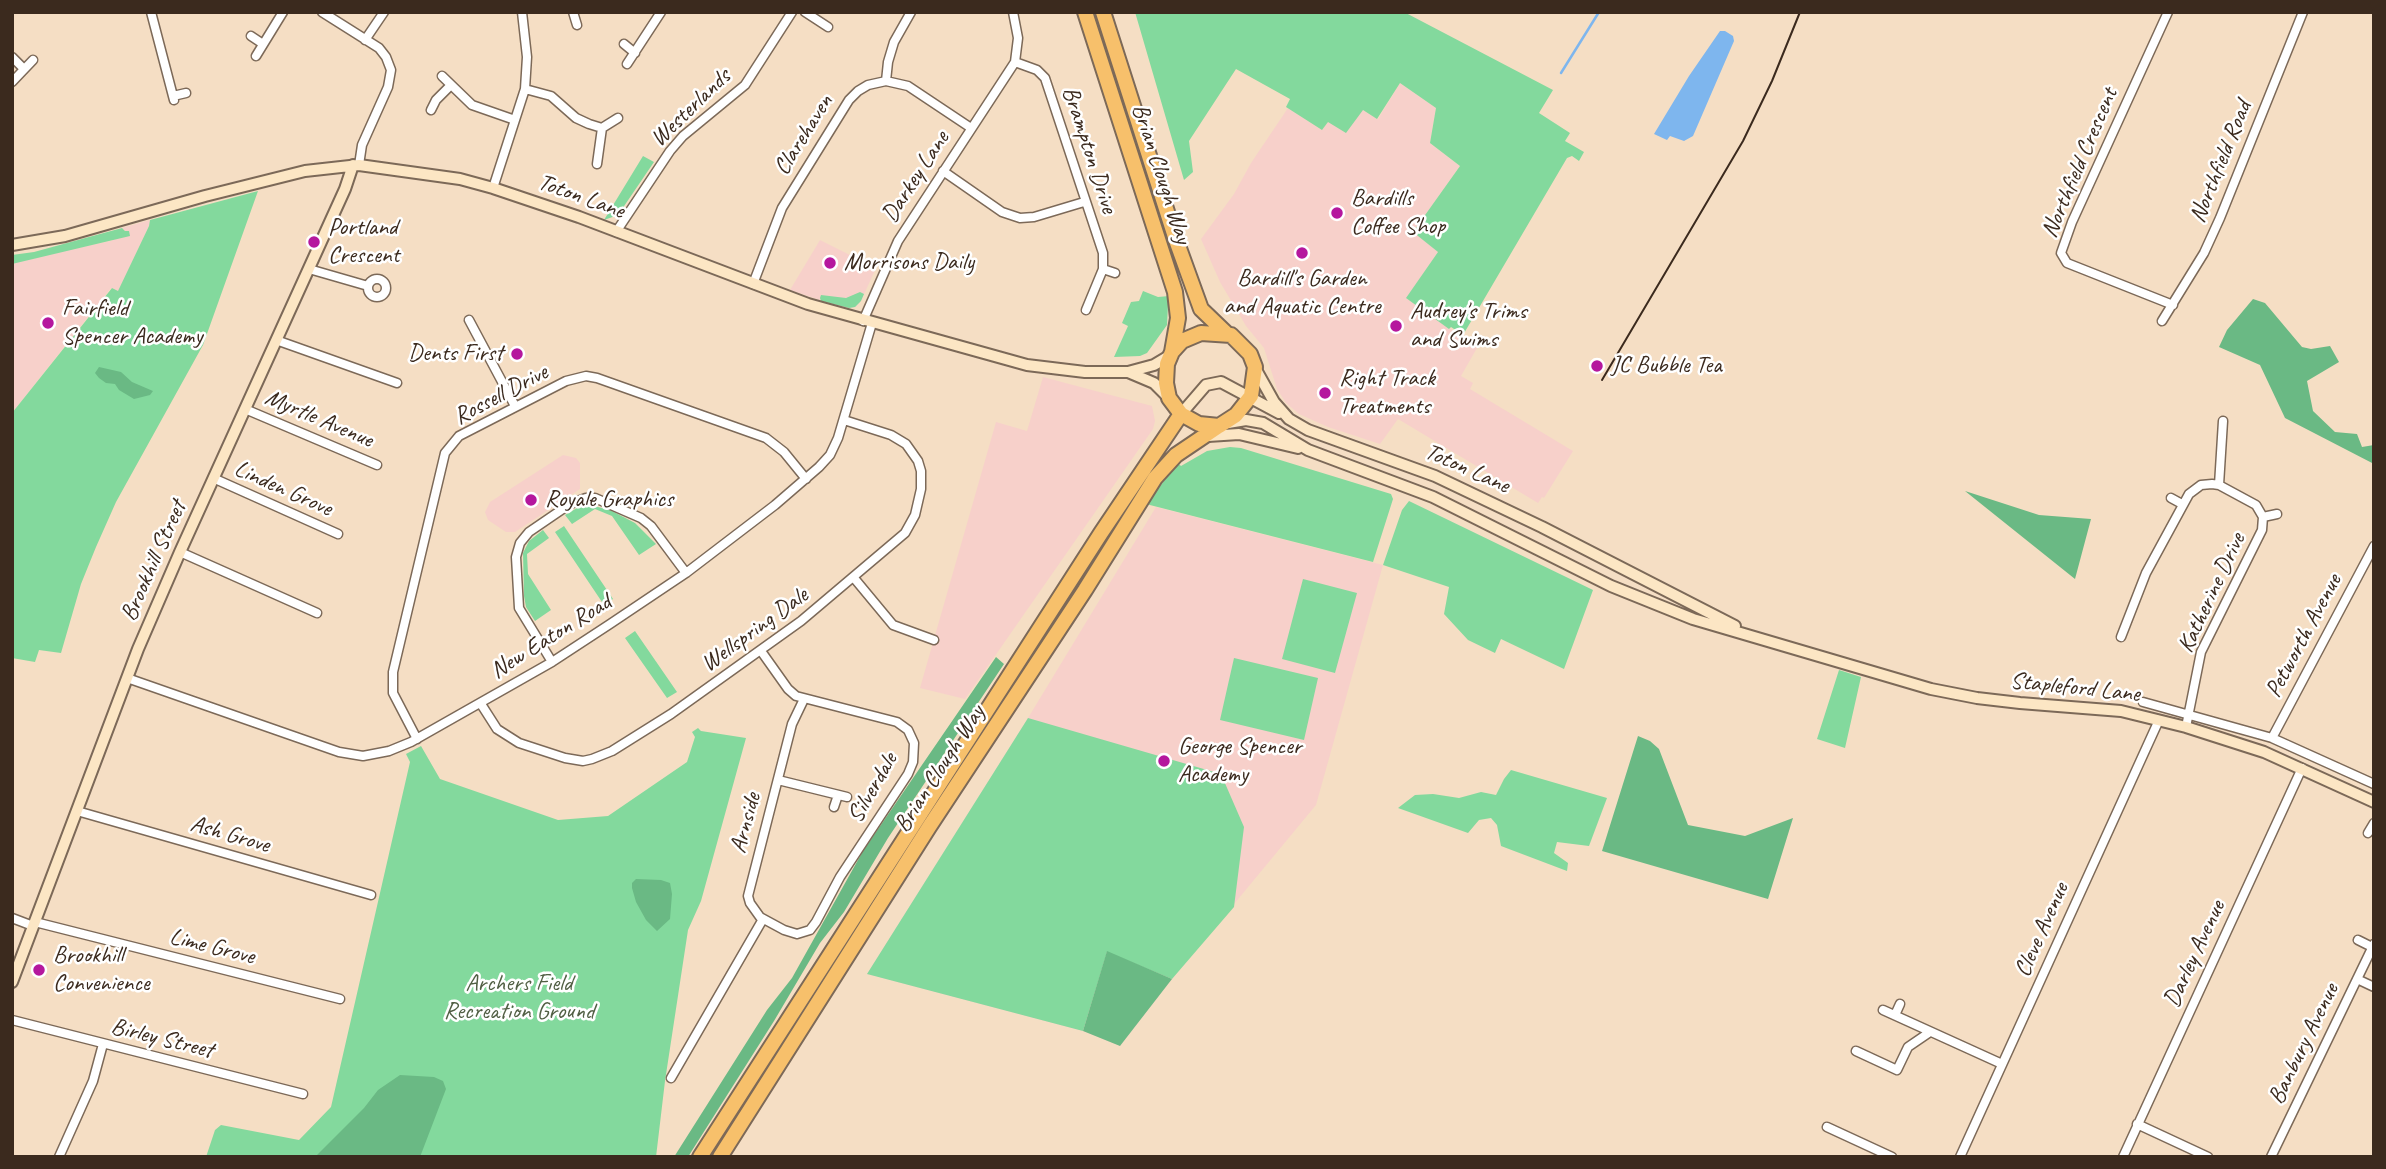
<!DOCTYPE html>
<style>
body{margin:0}
#map{position:relative;width:2386px;height:1169px;overflow:hidden;background:#f5dec4;font-family:Caveat,sans-serif}
canvas{display:block}
.frame{position:absolute;inset:0;border:14px solid #3b2a1e;pointer-events:none}
</style>
<div id="map">
<canvas width="2386" height="1169"></canvas>
<div class="frame"></div>
</div>
<script>
const g = document.querySelector('canvas').getContext('2d');
g.lineJoin = 'round';
function paint(path, color) {
  g.fillStyle = color;
  g.fill(path, 'evenodd');
}
function shape(rows) {
  const path = new Path2D();
  for (const r of rows) {
    if (r.length === 3) {
      path.moveTo(r[0] + r[2], r[1]);
      path.arc(r[0], r[1], r[2], 0, 2 * Math.PI);
      continue;
    }
    path.moveTo(r[0], r[1]);
    for (let i = 2; i < r.length; i += 2) path.lineTo(r[i], r[i + 1]);
  }
  return path;
}
function stroke(path, color, width, dash) {
  g.strokeStyle = color;
  g.lineWidth = width;
  g.lineCap = dash ? 'butt' : 'round';
  g.setLineDash(dash || []);
  g.stroke(path);
}
function drawText(font, color, halo, rows, align = 'center') {
  g.font = font + ' Caveat,sans-serif';
  g.lineWidth = 5;
  g.setLineDash([]);
  g.textBaseline = 'middle';
  g.strokeStyle = halo;
  g.fillStyle = color;
  for (const [text, x, y, turn = 0] of rows) {
    g.save();
    g.translate(x, y);
    g.rotate((+turn || 0) * Math.PI / 180);
    g.textAlign = isNaN(turn) ? turn : align;
    if (halo) g.strokeText(text, 0, 0);
    g.fillText(text, 0, 0);
    g.restore();
  }
}
const built = shape([
 [1400,83,1436,108,1430,143,1460,166,1414,231,1438,252,1407,298,1477,348,1461,376,1473,383,1470,389,1573,451,1544,498,1542,497,1538,503,1398,419,1380,444,1328,427,1299,414,1286,403,1277,389,1264,348,1246,326,1220,282,1201,239,1234,194,1251,163,1288,108,1322,130,1328,122,1363,110,1378,119],
 [150,220,149,226,118,292,111,288,12,413,12,264,57,252,111,241,125,231,122,228],
 [820,240,876,268,861,301,856,307,849,308,829,303,790,290],
 [1043,377,1152,406,1155,421,1153,429,965,699,920,688,996,422,1027,431],
 [563,455,576,458,580,463,580,489,515,532,506,532,488,520,485,512,490,502],
 [1156,507,1383,565,1316,805,1172,979,1120,1046,1083,1031,867,974,1028,718]
]);
const green = shape([
 [1135,12,1404,12,1553,90,1539,113,1570,133,1565,141,1584,152,1579,161,1572,156,1567,158,1463,335,1451,327,1449,329,1406,298,1438,252,1413,232,1460,166,1430,143,1436,108,1400,83,1377,119,1363,110,1346,133,1328,122,1322,130,1286,107,1290,99,1236,69,1189,141,1193,172,1184,180],
 [643,156,654,162,618,215,604,220],
 [258,191,203,345,116,502,96,547,81,584,61,653,39,650,35,662,12,658,12,413,112,288,118,291,149,226,150,220],
 [122,228,125,231,129,231,130,236,12,264,12,255,34,252],
 [1143,291,1158,297,1169,296,1172,304,1168,305,1167,325,1147,353,1140,356,1114,357,1128,326,1122,323,1131,302,1139,301],
 [860,292,864,294,861,301,855,307,849,308,821,301,820,298,821,295,846,298],
 [1230,447,1241,448,1391,494,1393,499,1373,562,1146,504,1178,463,1181,466,1207,451],
 [1409,501,1593,590,1564,669,1501,639,1495,653,1468,640,1444,614,1449,587,1383,565,1402,510],
 [590,505,610,510,635,523,656,544,639,555,612,516,595,509,572,524,565,515,577,508],
 [564,526,613,599,604,605,555,532],
 [543,530,549,538,527,554,528,574,551,610,535,621,526,607,524,596,523,553,529,541],
 [1303,579,1357,593,1335,673,1282,659],
 [635,631,677,692,667,698,625,638],
 [1234,658,1318,678,1304,740,1220,720],
 [1839,670,1861,677,1845,748,1817,739],
 [1028,718,1221,774,1244,827,1234,907,1172,979,1107,952,1083,1031,867,974],
 [698,728,701,731,746,738,701,901,688,930,665,1081,656,1157,206,1157,215,1130,221,1125,299,1140,331,1107,410,762,406,754,421,746,440,779,558,820,608,816,687,762,695,737,692,732],
 [1511,770,1607,798,1589,846,1557,842,1554,853,1568,863,1567,871,1501,846,1497,825,1491,818,1479,820,1468,833,1398,808,1415,795,1433,794,1459,798,1481,792,1496,795,1504,779]
]);
const forest = shape([
 [2253,299,2265,303,2302,347,2311,349,2330,346,2339,362,2307,381,2313,411,2335,432,2357,434,2362,447,2374,445,2374,464,2285,418,2260,365,2219,347,2227,330],
 [99,367,121,372,132,382,153,391,150,395,134,399,119,390,115,384,106,383,99,378,95,373],
 [1965,491,2039,515,2091,519,2075,579],
 [996,657,1004,664,888,838,844,912,820,943,774,1021,693,1149,688,1157,674,1157,767,1010,792,978,863,851],
 [1638,736,1650,741,1659,749,1688,825,1745,836,1793,818,1768,899,1602,851],
 [636,879,661,880,670,883,672,894,670,919,657,931,646,920,636,902,632,888,632,883],
 [1107,951,1172,979,1120,1046,1083,1031],
 [400,1075,434,1077,443,1081,446,1089,420,1157,315,1157,364,1108,378,1090]
]);
const water = shape([
 [1720,31,1725,31,1733,36,1734,41,1693,136,1684,141,1670,136,1667,140,1654,134,1689,76]
]);
const stream = shape([
 [1561,73,1599,12]
]);
const street = shape([
 [151,12,174,100],
 [322,12,379,48,386,57,391,70,388,87,362,145,359,165],
 [573,12,577,25],
 [805,12,828,27],
 [2168,12,2072,222,2061,253,2067,263,2173,305],
 [251,36,263,44],
 [365,40,384,12],
 [624,44,635,53],
 [256,56,283,12],
 [12,57,24,69],
 [1015,62,1037,70,1045,78,1103,253,1103,269,1086,310],
 [627,64,661,12],
 [442,76,472,105,515,120],
 [886,81,888,62,894,42,911,12],
 [12,82,33,60],
 [525,89,551,96,576,118,589,124,602,128,618,118],
 [173,96,186,93],
 [431,110,436,100,450,86],
 [597,164,602,128],
 [943,171,1002,212,1020,218,1034,217,1084,202],
 [493,188,525,89,527,57,522,12],
 [616,232,670,151,683,136,745,85,792,12],
 [309,269,368,286],
 [1103,269,1115,273],
 [377,288,9],
 [753,284,782,208,849,100,858,91,868,85,886,81,908,86,971,128],
 [469,320,515,406],
 [863,321,898,241,1015,62,1018,38,1013,12],
 [2162,321,2204,253,2220,218,2303,12],
 [276,340,397,383],
 [245,409,377,465],
 [213,478,338,534],
 [2219,485,2223,421],
 [2171,498,2182,504],
 [2263,517,2277,514],
 [180,552,317,613],
 [854,578,893,625,934,640],
 [2121,637,2146,573,2189,494,2201,485,2212,484,2219,485,2256,505,2263,517,2262,530,2201,652,2186,727],
 [761,651,788,689,796,696,897,722,908,730,914,743,913,762,908,774,840,877,816,922,810,930,797,934,784,930,760,917,750,903,748,896,792,724,804,699],
 [552,662,519,608,516,557,520,543,529,532,570,504,586,498,595,498,641,518,651,526,686,573],
 [127,678,339,752,363,756,389,751,411,742,552,662,610,624,686,573,775,505,819,467,830,455,838,438,872,323],
 [2143,702,2272,738,2374,784],
 [481,704,497,729,519,743,565,758,583,761,592,759,612,751,671,714,801,621,905,533,915,515,921,489,921,471,918,461,906,444,891,435,844,420],
 [2272,738,2374,546],
 [417,739,393,693,393,672,445,453,459,436,566,381,586,376,597,378,766,438,784,452,806,479],
 [778,780,847,797],
 [834,807,838,795],
 [77,811,371,895],
 [2368,833,2374,823],
 [12,918,33,926],
 [35,922,340,999],
 [2358,940,2372,947],
 [2357,979,2374,987],
 [1883,1010,2002,1064],
 [1895,1015,1900,1004],
 [12,1020,303,1094],
 [1856,1051,1897,1070,1908,1047,1930,1032],
 [671,1078,763,919],
 [2137,1124,2208,1157],
 [1827,1127,1892,1157],
 [59,1157,93,1081,103,1044],
 [1960,1157,2159,720],
 [2123,1157,2302,768],
 [2271,1157,2374,944]
]);
const secondary = shape([
 [12,245,65,236,205,196,305,171,359,165,460,179,493,188,579,217,808,304,1027,365,1085,372,1128,372,1154,365,1169,356],
 [1255,368,1274,402,1289,419,1308,430,1435,476,1542,527,1735,626],
 [1128,372,1154,383,1169,398],
 [1181,414,1206,385,1221,382,1279,413],
 [1228,423,1246,420,1263,423,1308,450,1433,497,1611,586,1693,619,1931,689,1977,698,2020,703,2121,711,2186,727,2264,752,2374,802],
 [1208,436,1239,434,1298,448],
 [12,982,138,649,180,552,345,189,353,165]
]);
const highway = shape([
 [1085,12,1175,292,1178,318,1172,352],
 [1103,12,1176,240,1201,309,1226,333],
 [1201,333,1231,335,1250,354,1255,367,1251,396,1236,415,1219,426,1199,424,1181,414,1169,398,1166,383,1167,364,1172,352,1182,341,1201,333],
 [700,1157,1101,533,1181,414],
 [720,1157,929,827,1085,590,1155,478,1176,455,1219,426]
]);
const tram = shape([
 [1602,380,1743,141,1772,81,1800,12]
]);
const markers = [
 [1337,213,7,"#b5179e"],
 [314,242,7,"#b5179e"],
 [1302,253,7,"#b5179e"],
 [830,263,7,"#b5179e"],
 [48,323,7,"#b5179e"],
 [1396,326,7,"#b5179e"],
 [517,354,7,"#b5179e"],
 [1597,366,7,"#b5179e"],
 [1325,393,7,"#b5179e"],
 [531,500,7,"#b5179e"],
 [1164,761,7,"#b5179e"],
 [39,970,7,"#b5179e"]
];
const streetNames = [
 ["Westerlands",691,108,-44],
 ["Clarehaven",804,135,-58],
 ["Brampton Drive",1089,150,72],
 ["Northfield Road",2221,162,-68],
 ["Northfield Crescent",2080,163,-67],
 ["Brian Clough Way",1161,174,72],
 ["Darkey Lane",916,177,-57],
 ["Toton Lane",581,197,20],
 ["Rossell Drive",501,395,-28],
 ["Myrtle Avenue",319,419,23],
 ["Toton Lane",1467,469,24],
 ["Linden Grove",283,489,24],
 ["Brookhill Street",154,561,-66],
 ["Katherine Drive",2212,593,-65],
 ["Wellspring Dale",755,630,-36],
 ["Petworth Avenue",2304,636,-62],
 ["New Eaton Road",551,637,-32],
 ["Stapleford Lane",2075,688,6],
 ["Brian Clough Way",940,769,-57],
 ["Silverdale",873,788,-60],
 ["Arnside",746,823,-75],
 ["Ash Grove",230,835,16],
 ["Cleve Avenue",2042,930,-66],
 ["Lime Grove",212,947,14],
 ["Darley Avenue",2195,954,-65],
 ["Birley Street",162,1039,14],
 ["Banbury Avenue",2304,1044,-64]
];
const poiNames = [
 ["Bardills",1351,199],
 ["Coffee Shop",1351,227],
 ["Portland",328,228],
 ["Crescent",328,256],
 ["Morrisons Daily",844,263],
 ["Bardill's Garden",1302,279,"center"],
 ["and Aquatic Centre",1302,307,"center"],
 ["Fairfield",62,309],
 ["Spencer Academy",62,337],
 ["Audrey's Trims",1410,312],
 ["and Swims",1410,340],
 ["Dents First",503,354,"right"],
 ["JC Bubble Tea",1611,366],
 ["Right Track",1339,379],
 ["Treatments",1339,407],
 ["Royale Graphics",545,500],
 ["George Spencer",1178,747],
 ["Academy",1178,775],
 ["Brookhill",53,956],
 ["Convenience",53,984]
];
const parkNames = [
 ["Archers Field",519,984],
 ["Recreation Ground",519,1012]
];
paint(built, '#f7d0ca');
paint(green, '#83d99d');
paint(forest, '#6ab984');
paint(water, '#7eb6ee');
stroke(stream, '#7eb6ee', 2.5);
stroke(street, '#7c6958', 11);
stroke(secondary, '#7c6958', 14);
stroke(highway, '#7c6958', 18);
stroke(street, '#fff', 8);
stroke(secondary, '#fce6c4', 10);
stroke(highway, '#f7c06b', 14);
stroke(tram, '#3b2a1e', 2);
for (const [x, y, r, color] of markers) {
  const dot = new Path2D();
  dot.arc(x, y, r, 0, 2 * Math.PI);
  g.fillStyle = color;
  g.fill(dot);
  stroke(dot, '#fff', 2.5);
}
drawText('24px', '#3b2a1e', '#fff', streetNames);
drawText('24px', '#3b2a1e', '#fff', poiNames, 'left');
drawText('24px', '#515f44', '#fff', parkNames);
</script>
